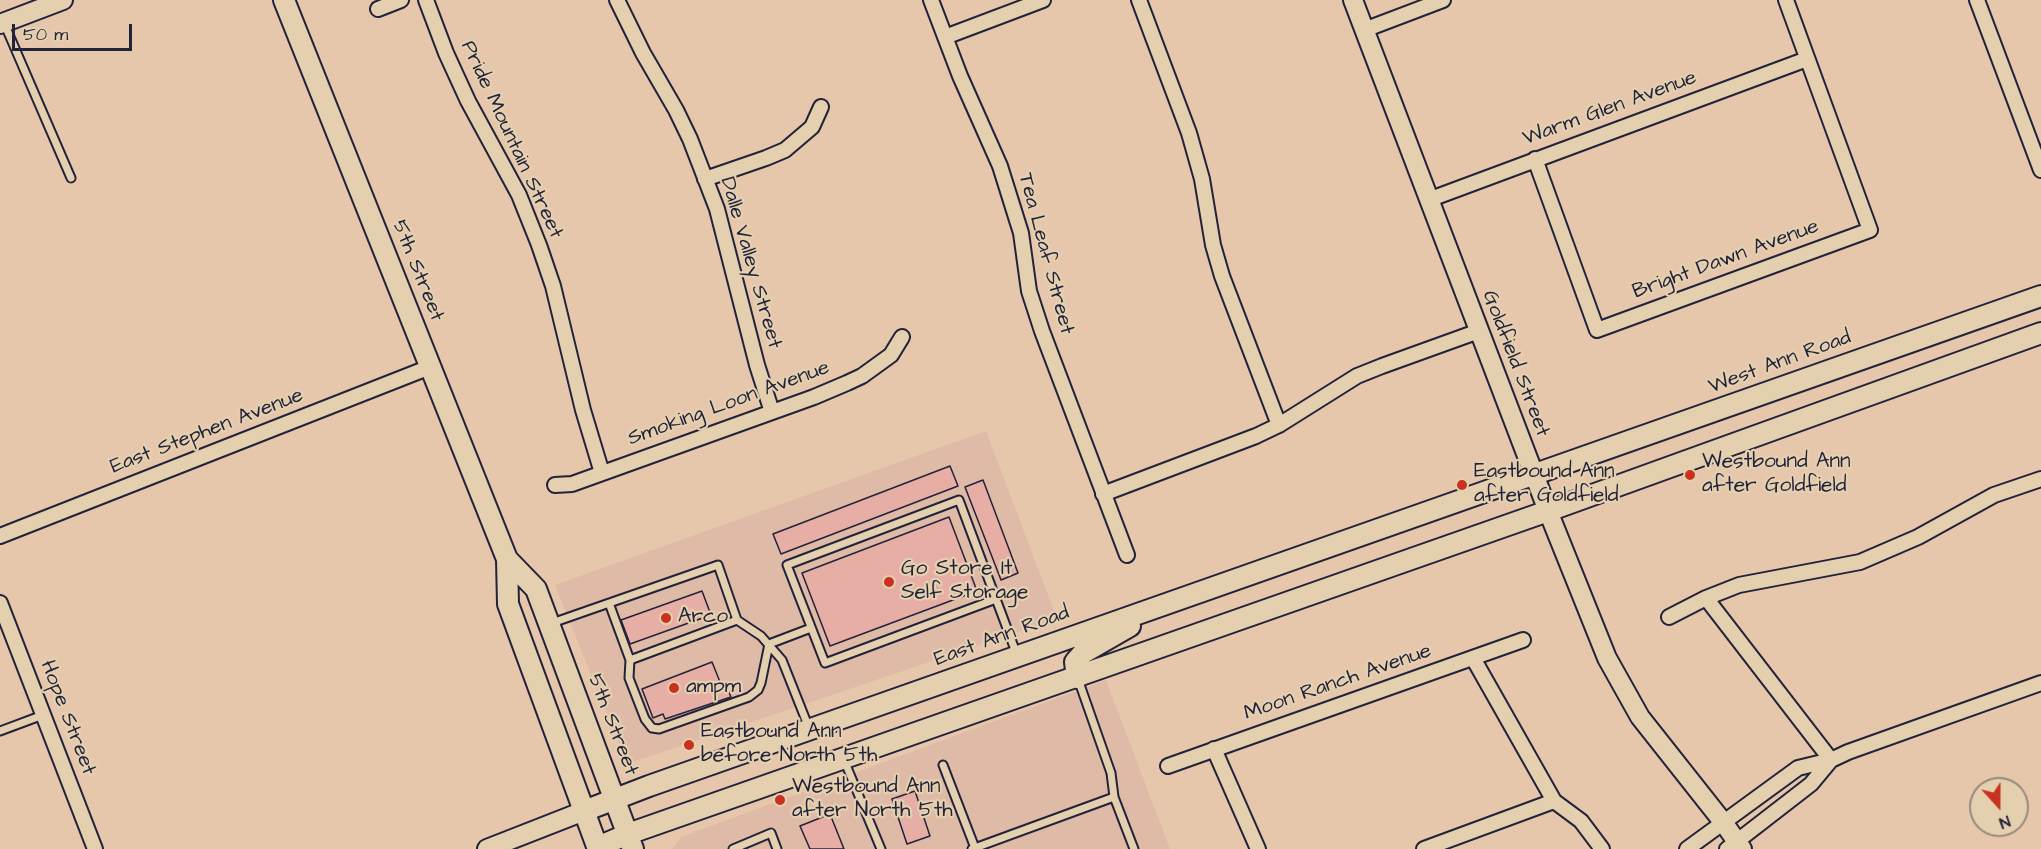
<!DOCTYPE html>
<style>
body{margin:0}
#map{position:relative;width:2041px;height:849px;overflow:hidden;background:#e7c7ac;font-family:"Architects Daughter",sans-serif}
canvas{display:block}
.north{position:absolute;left:1969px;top:777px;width:60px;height:60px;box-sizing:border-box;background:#e4cfae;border:2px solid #968a80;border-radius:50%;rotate:159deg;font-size:16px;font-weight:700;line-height:24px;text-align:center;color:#22223b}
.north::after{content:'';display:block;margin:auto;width:21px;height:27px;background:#c8321e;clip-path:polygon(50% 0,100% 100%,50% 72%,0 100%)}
.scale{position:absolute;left:12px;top:24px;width:120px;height:27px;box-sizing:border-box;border:3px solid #22223b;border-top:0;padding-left:8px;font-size:18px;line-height:21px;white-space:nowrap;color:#22223b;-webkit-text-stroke:4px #e4cfae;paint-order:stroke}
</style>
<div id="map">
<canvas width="2041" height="849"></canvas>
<div class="north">N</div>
<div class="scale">50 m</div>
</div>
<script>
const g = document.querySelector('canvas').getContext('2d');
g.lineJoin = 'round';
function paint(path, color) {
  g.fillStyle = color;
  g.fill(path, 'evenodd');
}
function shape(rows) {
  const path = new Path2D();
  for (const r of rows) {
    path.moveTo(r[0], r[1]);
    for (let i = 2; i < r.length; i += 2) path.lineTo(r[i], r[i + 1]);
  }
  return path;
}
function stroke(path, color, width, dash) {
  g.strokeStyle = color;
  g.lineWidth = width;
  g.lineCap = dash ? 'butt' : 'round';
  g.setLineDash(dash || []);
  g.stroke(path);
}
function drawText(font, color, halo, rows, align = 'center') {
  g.font = font + ' "Architects Daughter",sans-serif';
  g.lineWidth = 4.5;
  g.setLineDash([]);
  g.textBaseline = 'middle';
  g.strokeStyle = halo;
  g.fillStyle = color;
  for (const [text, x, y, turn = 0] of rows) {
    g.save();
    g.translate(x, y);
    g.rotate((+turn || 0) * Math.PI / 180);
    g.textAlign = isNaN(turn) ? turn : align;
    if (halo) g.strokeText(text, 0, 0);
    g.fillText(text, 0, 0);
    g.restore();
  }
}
const built = shape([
 [986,431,1057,619,627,764,555,585],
 [1106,680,1170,849,672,849,681,837]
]);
const building = shape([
 [950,466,958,486,781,554,773,534,950,466],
 [983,480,1018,573,1001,580,965,487,983,480],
 [949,517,977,591,830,646,802,573,949,517],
 [702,591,711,615,630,644,621,620,702,591],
 [712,662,724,692,728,690,731,697,665,719,663,714,653,718,642,689,712,662],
 [915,791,930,836,907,844,892,799,915,791],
 [830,814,844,849,810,849,800,826,830,814]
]);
const lane = shape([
 [4,23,71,178],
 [996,599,825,663,787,565,959,500,996,599,1017,655],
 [609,603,630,660,737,620,761,636,782,660,809,728],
 [552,623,718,565,737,620],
 [630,660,629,678,645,719,652,728,659,729,749,697,758,690,761,683,769,644,811,628],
 [1078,679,1111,773,1114,797],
 [0,731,43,715],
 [844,760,881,849],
 [943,765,975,848],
 [733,849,771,833,777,849],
 [972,849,1114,797,1134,849]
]);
const street = shape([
 [426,0,446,53,468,101,519,195,539,245,553,286,583,410,602,473],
 [617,0,643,53,676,110,690,139,717,209,757,365,772,412],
 [931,0,960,76,1000,166,1021,233,1029,291,1042,331,1127,555],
 [1139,0,1189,133,1202,179,1213,245,1222,276,1279,425],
 [1977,0,2041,170],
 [378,9,401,0],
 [1364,30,1443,0],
 [945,37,1043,0],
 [1535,159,1597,330,1870,230,1786,0],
 [705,179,766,158,785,150,812,127,821,107],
 [1428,200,1807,59],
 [555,485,572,484,814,397,847,383,862,376,891,355,902,337],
 [1103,494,1256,436,1279,425,1357,376,1382,366,1479,331],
 [0,536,430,367],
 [1706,598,1831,760],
 [0,603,95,849],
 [1669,617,1706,598,1739,585,1860,562,1918,537,1994,495,2041,479],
 [1473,658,1554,801,1581,821,1602,849],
 [1214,749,1258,849],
 [1168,766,1523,640],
 [1424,849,1554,801],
 [1687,849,1798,768,1831,760,1848,752,2041,683],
 [1727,849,1811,784,1831,760]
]);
const secondary = shape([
 [1353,0,1548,511,1607,658,1640,717,1723,822,1742,849],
 [0,24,63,0],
 [487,849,584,811]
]);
const primary = shape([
 [284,0,507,559,508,604,598,849],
 [507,559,536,589,633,849],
 [1077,678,1075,662,1083,653,1130,626],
 [584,811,649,786,2041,296],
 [598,847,628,834,1548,511,2041,333]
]);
const markers = [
 [1690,475,6,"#c8321e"],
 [1462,485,6,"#c8321e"],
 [889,582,6,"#c8321e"],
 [666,618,6,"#c8321e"],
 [674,688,6,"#c8321e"],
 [689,745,6,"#c8321e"],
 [780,800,6,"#c8321e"]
];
const streetNames = [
 ["Warm Glen Avenue",1610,109,-20],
 ["Pride Mountain Street",511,140,65],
 ["Tea Leaf Street",1045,254,75],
 ["Bright Dawn Avenue",1726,260,-20],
 ["Dalle Valley Street",750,263,74],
 ["5th Street",417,271,68],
 ["West Ann Road",1780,363,-20],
 ["Goldfield Street",1515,364,69],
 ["Smoking Loon Avenue",729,404,-20],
 ["East Stephen Avenue",207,432,-21],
 ["East Ann Road",1002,637,-20],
 ["Moon Ranch Avenue",1338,683,-19],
 ["Hope Street",67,718,69],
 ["5th Street",612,725,69]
];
const poiNames = [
 ["Westbound Ann",1702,463],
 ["after Goldfield",1702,487],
 ["Eastbound Ann",1474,473],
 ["after Goldfield",1474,497],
 ["Go Store It",901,570],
 ["Self Storage",901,594],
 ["Arco",678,618],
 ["ampm",686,688],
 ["Eastbound Ann",701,733],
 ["before North 5th",701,757],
 ["Westbound Ann",792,788],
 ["after North 5th",792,812]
];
paint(built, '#dfbaa6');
paint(building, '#e6aea5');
stroke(building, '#22223b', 1.5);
stroke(lane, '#22223b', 11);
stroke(street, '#22223b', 18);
stroke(secondary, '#22223b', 22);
stroke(primary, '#22223b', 24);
stroke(lane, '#e4cfae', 7);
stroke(street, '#e4cfae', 14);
stroke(secondary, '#e4cfae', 18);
stroke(primary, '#e4cfae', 20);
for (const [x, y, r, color] of markers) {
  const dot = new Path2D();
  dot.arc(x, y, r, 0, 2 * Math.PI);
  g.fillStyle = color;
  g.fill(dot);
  stroke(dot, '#e4cfae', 2);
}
drawText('21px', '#22223b', '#e4cfae', streetNames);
drawText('21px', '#22223b', '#e4cfae', poiNames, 'left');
</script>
